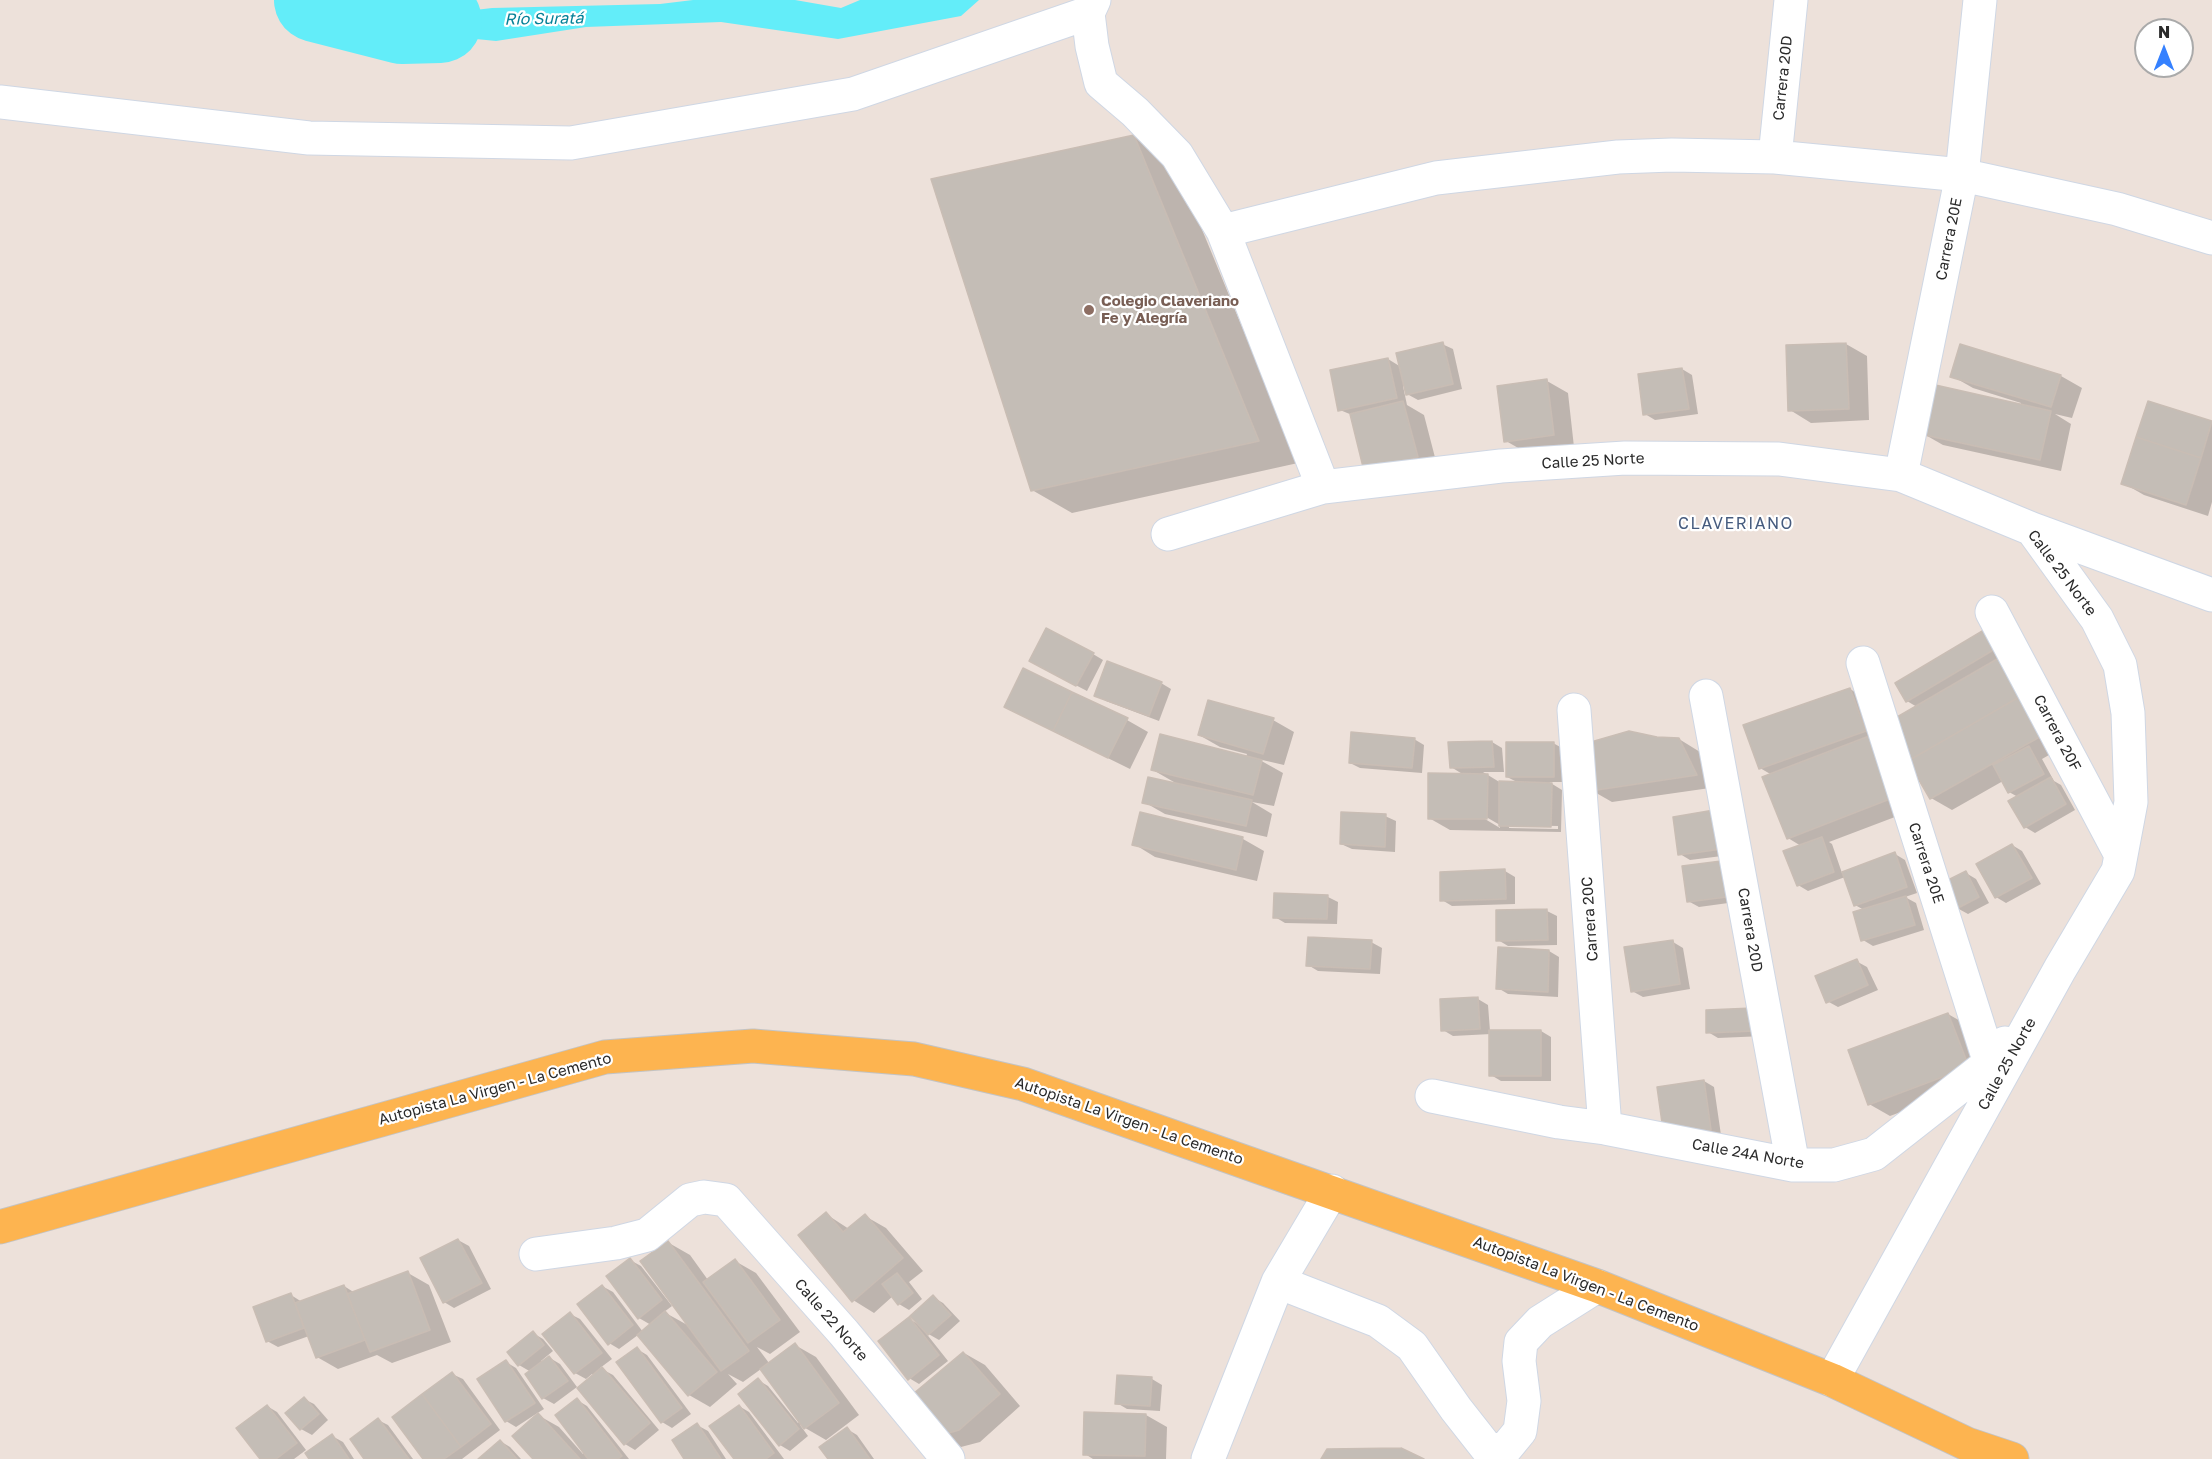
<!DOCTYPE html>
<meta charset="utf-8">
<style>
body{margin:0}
#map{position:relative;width:2212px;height:1459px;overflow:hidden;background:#ede1da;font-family:"Golos Text",sans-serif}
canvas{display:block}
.north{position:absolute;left:2134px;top:18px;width:60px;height:60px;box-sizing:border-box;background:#fff;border:2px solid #aaa;border-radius:50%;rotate:0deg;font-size:16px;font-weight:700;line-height:24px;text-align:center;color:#2a2a2a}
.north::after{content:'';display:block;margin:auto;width:21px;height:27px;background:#3581ff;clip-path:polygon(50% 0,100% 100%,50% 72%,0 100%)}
</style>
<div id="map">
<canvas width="2212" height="1459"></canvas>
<div class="north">N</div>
</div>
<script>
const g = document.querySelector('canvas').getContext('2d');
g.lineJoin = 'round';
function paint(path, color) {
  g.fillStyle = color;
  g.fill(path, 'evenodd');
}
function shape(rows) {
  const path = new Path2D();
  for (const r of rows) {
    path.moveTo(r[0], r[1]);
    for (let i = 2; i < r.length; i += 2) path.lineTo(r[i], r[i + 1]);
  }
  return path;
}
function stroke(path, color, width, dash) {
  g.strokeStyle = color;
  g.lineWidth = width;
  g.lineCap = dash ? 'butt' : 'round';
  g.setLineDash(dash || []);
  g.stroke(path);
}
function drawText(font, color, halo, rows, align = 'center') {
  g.font = font + ' "Golos Text",sans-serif';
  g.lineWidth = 4.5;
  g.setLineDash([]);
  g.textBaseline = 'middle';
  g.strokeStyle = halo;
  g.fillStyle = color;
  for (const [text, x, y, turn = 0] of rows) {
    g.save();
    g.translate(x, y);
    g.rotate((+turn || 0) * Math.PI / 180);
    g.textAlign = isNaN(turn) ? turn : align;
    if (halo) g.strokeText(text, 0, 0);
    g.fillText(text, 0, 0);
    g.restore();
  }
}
const water = shape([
 [320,0,379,0,392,15,433,15,492,8,660,4,693,0,795,0,841,8,860,0,979,0,961,16,838,39,721,22,586,27,496,41,396,31]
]);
const shadow = shape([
 [1134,136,1173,159,1298,463,1072,513,1032,490],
 [1442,344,1453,349,1462,389,1418,400,1407,394,1405,385,1403,386,1407,405,1424,415,1438,469,1386,482,1352,415,1340,410,1388,359,1401,367],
 [1846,344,1867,356,1869,420,1811,423,1790,410,1787,347],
 [1682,369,1692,375,1698,414,1655,420,1645,414],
 [1952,376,2061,376,2082,388,2072,418,2055,414,2071,424,2061,471,1943,445,1922,433,2020,405,2021,403,1973,388],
 [1547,381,1568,393,1574,447,1527,453,1506,441],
 [2149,403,2212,423,2212,502,2208,516,2144,495,2123,483],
 [1984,632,2063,747,2042,759,2054,781,2061,785,2075,810,2035,833,2025,827,2018,797,2009,792,2003,781,1952,810,1931,798,1917,707,1907,701],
 [1093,654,1103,660,1087,691,1041,667],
 [1161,683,1171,689,1159,721,1106,701,1096,695],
 [1850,689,1871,702,1916,809,1829,842,1832,844,1842,873,1895,854,1905,860,1917,893,1905,897,1916,903,1924,930,1873,946,1863,940,1864,910,1855,905,1845,877,1808,891,1798,885,1801,846,1788,838,1772,775,1760,768],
 [1127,720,1148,732,1130,769,1065,737],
 [1273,720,1294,732,1284,765,1258,759,1283,773,1274,806,1252,802,1272,814,1267,837,1165,814,1144,802,1179,785,1153,770,1246,757,1247,754,1220,747,1199,735],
 [1657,738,1679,739,1700,752,1717,787,1612,802,1591,790],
 [1414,739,1424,745,1422,773,1360,768,1350,763],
 [1492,742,1502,748,1504,772,1483,772,1501,783,1519,783,1507,777,1553,743,1564,749,1564,782,1549,782,1562,790,1561,832,1450,830,1429,818,1464,775,1451,767],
 [1481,814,1500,825,1500,828,1480,816],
 [1509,825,1558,826,1558,829,1509,828],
 [1141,814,1243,839,1264,851,1257,881,1155,857,1134,844],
 [1385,816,1396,821,1395,852,1352,849,1341,844],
 [1675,818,1738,854,1690,860,1680,854],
 [2012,845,2022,851,2041,884,2006,903,1996,897],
 [1683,868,1743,901,1699,907,1688,901],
 [1505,871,1515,877,1515,904,1452,906,1442,900],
 [1966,873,1976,879,1989,903,1968,914,1957,908],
 [1328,897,1338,902,1337,924,1285,923,1275,917],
 [1547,911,1557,916,1557,945,1508,946,1498,940],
 [1371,942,1382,948,1380,974,1318,971,1308,965],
 [1673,942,1683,948,1690,989,1643,997,1632,991],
 [1549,951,1559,957,1558,997,1508,994,1498,988],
 [1856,961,1867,967,1878,990,1838,1007,1827,1001],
 [1478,999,1488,1005,1490,1031,1541,1031,1551,1037,1551,1081,1501,1081,1491,1075,1491,1034,1453,1036,1443,1030],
 [1707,1011,1764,1036,1718,1038,1708,1032],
 [1948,1014,1969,1026,1990,1079,1890,1116,1869,1104],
 [1704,1081,1714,1087,1721,1135,1675,1142],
 [826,1214,849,1229,865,1216,886,1228,923,1271,909,1282,922,1299,909,1310,899,1304,893,1296,874,1313,853,1300],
 [458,1240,469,1246,491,1289,454,1308,444,1302],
 [669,1243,690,1255,708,1280,735,1261,756,1273,800,1332,770,1354,757,1347,769,1363,795,1345,816,1357,859,1415,826,1440,800,1425,808,1436,790,1451,780,1445,758,1380,768,1386,798,1423,800,1421,761,1369,743,1382,728,1374,737,1384,710,1407,689,1395,638,1335,619,1349,609,1343,602,1286,613,1292,643,1332,651,1325,639,1318,630,1260,641,1266,672,1306,664,1312,691,1327],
 [408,1273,429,1285,451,1342,392,1363,377,1355,338,1369,317,1357,309,1336,278,1347,267,1341,291,1295,302,1302,344,1286,355,1293],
 [933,1297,943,1303,960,1321,939,1340,925,1332,948,1361,919,1384,909,1378,909,1319,918,1324],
 [570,1314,580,1319,612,1359,600,1368,613,1375,659,1430,635,1450,625,1444,594,1376,592,1374,586,1379,575,1373],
 [533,1333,543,1339,553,1351,541,1361,543,1363,550,1358,560,1364,577,1387,554,1404,543,1398,531,1372,519,1365,510,1353],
 [637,1349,647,1355,691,1414,672,1428,662,1422],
 [964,1353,985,1365,1020,1406,980,1442,961,1447,940,1435],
 [506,1362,516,1368,544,1409,536,1414,559,1427,583,1454,585,1452,577,1400,587,1406,629,1459,535,1459,537,1416,536,1414,516,1427,506,1421,479,1379],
 [452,1374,463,1379,500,1430,462,1459,425,1459],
 [1119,1376,1152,1379,1162,1385,1160,1411,1127,1409,1117,1403],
 [304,1399,314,1404,328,1420,312,1435,301,1429,287,1413],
 [267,1406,277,1412,306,1450,294,1459,262,1459],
 [739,1406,749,1412,784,1459,735,1459],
 [1146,1415,1167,1427,1166,1459,1093,1459,1085,1454],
 [378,1420,388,1425,413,1459,366,1459],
 [697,1425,708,1431,726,1459,686,1459],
 [847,1429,857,1435,874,1459,829,1459],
 [332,1436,343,1442,354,1459,311,1459],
 [500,1441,510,1447,521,1459,480,1459]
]);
const river = shape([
 [316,0,402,22,440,21]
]);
const building = shape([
 [1134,135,1259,441,1031,491,931,179,1134,135],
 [1443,342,1453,384,1406,395,1396,353,1443,342],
 [1846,343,1849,409,1788,411,1786,345,1846,343],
 [1960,344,2061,375,2051,407,1950,377,1960,344],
 [1388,358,1397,398,1338,411,1330,370,1388,358],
 [1682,368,1689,409,1643,415,1638,374,1682,368],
 [1547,379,1554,435,1504,442,1497,386,1547,379],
 [1931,384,2051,411,2040,460,1920,434,1931,384],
 [1403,401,1418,457,1364,471,1350,414,1403,401],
 [2148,401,2212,421,2201,458,2136,437,2148,401],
 [2136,437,2201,458,2186,505,2121,484,2136,437],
 [1046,628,1094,653,1076,686,1029,661,1046,628],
 [1984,630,1995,649,1906,702,1895,683,1984,630],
 [1999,658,2021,696,1908,761,1885,724,1999,658],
 [1107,661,1162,682,1149,716,1094,696,1107,661],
 [1023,668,1072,692,1053,731,1004,707,1023,668],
 [1850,688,1866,731,1759,769,1743,725,1850,688],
 [1072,692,1128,718,1108,758,1053,731,1072,692],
 [2021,696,2043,735,1930,799,1908,761,2021,696],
 [1208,700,1274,718,1263,754,1198,735,1208,700],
 [1629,731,1657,737,1679,738,1697,775,1590,791,1584,744,1629,731],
 [1351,732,1415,738,1412,768,1349,763,1351,732],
 [1160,734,1262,760,1253,795,1151,770,1160,734],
 [1872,735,1895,797,1787,839,1762,777,1872,735],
 [1492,741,1494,767,1450,768,1448,742,1492,741],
 [1506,742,1554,742,1554,777,1506,777,1506,742],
 [2029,746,2044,774,2008,793,1993,765,2029,746],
 [1428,773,1488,774,1487,819,1428,819,1428,773],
 [1148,777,1252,800,1246,826,1142,803,1148,777],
 [2051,777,2066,804,2024,828,2008,801,2051,777],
 [1499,781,1552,783,1551,827,1499,826,1499,781],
 [1720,809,1729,848,1678,855,1673,817,1720,809],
 [1140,812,1243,837,1236,870,1132,845,1140,812],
 [1341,812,1386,814,1385,847,1340,844,1341,812],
 [1822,837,1834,872,1797,886,1783,851,1822,837],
 [2012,844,2032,878,1995,898,1976,864,2012,844],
 [1895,852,1907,887,1854,906,1842,872,1895,852],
 [1729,860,1734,896,1687,902,1682,866,1729,860],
 [1505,869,1506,899,1440,901,1440,872,1505,869],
 [1966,871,1979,897,1956,909,1942,883,1966,871],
 [1274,893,1328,895,1327,919,1273,918,1274,893],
 [1906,896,1915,925,1861,941,1853,912,1906,896],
 [1547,909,1548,940,1496,941,1496,910,1547,909],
 [1308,937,1372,940,1370,969,1306,966,1308,937],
 [1673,940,1680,984,1631,992,1624,947,1673,940],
 [1498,947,1549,950,1548,992,1496,989,1498,947],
 [1857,959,1868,985,1826,1003,1815,976,1857,959],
 [1478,997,1480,1029,1441,1031,1440,999,1478,997],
 [1753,1008,1754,1031,1706,1033,1706,1010,1753,1008],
 [1948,1013,1969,1067,1868,1105,1848,1050,1948,1013],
 [1489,1030,1541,1030,1541,1076,1489,1076,1489,1030],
 [1704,1080,1711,1130,1664,1137,1657,1087,1704,1080],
 [826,1212,843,1232,865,1214,903,1258,852,1302,798,1235,826,1212],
 [458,1239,482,1283,443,1303,420,1258,458,1239],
 [668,1241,749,1351,721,1371,640,1261,668,1241],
 [630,1258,662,1300,638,1319,606,1276,630,1258],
 [735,1259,780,1320,748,1343,703,1282,735,1259],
 [408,1271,430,1330,370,1352,347,1294,408,1271],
 [897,1273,913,1293,898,1305,882,1284,897,1273],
 [344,1285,365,1340,316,1358,295,1303,344,1285],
 [602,1285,633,1325,608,1345,577,1304,602,1285],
 [291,1293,304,1328,266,1342,253,1307,291,1293],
 [933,1295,951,1315,928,1335,910,1316,933,1295],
 [665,1311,717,1372,688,1396,637,1335,665,1311],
 [570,1312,602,1353,574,1374,542,1334,570,1312],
 [909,1317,939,1355,908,1380,878,1341,909,1317],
 [533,1331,544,1345,518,1366,507,1352,533,1331],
 [795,1343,839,1403,804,1429,760,1369,795,1343],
 [637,1347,682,1408,661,1423,616,1362,637,1347],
 [963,1352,1000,1394,959,1430,938,1436,913,1394,963,1352],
 [549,1356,568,1381,542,1399,525,1374,549,1356],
 [506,1360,535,1403,505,1422,477,1379,506,1360],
 [602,1367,650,1423,624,1445,577,1388,602,1367],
 [452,1372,491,1424,461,1447,422,1394,452,1372],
 [1117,1375,1152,1377,1150,1406,1115,1404,1117,1375],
 [758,1378,799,1429,779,1446,738,1394,758,1378],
 [422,1394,461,1447,444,1459,423,1459,392,1417,422,1394],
 [304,1397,319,1414,300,1430,285,1413,304,1397],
 [577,1398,622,1456,618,1459,588,1459,555,1415,577,1398],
 [267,1405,297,1443,276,1459,260,1459,236,1428,267,1405],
 [739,1405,774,1453,766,1459,734,1459,709,1426,739,1405],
 [1084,1412,1146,1414,1145,1456,1083,1455,1084,1412],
 [538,1413,580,1459,533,1459,512,1436,538,1413],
 [378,1418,409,1459,364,1459,350,1439,378,1418],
 [697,1423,721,1459,684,1459,672,1440,697,1423],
 [847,1427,870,1459,828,1459,819,1447,847,1427],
 [332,1434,349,1459,309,1459,305,1453,332,1434],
 [500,1440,517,1459,478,1459,500,1440],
 [1401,1448,1424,1459,1321,1459,1327,1449,1401,1448]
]);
const minor = shape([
 [1094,0,1088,13,1092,46,1101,83,1135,112,1177,155,1223,231,1323,487],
 [0,102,309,138,571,143,853,94,1088,13],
 [1775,157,1791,0],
 [1223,231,1436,178,1618,157,1672,155,1775,157,1962,175,2117,209,2212,238],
 [1901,475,1962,175,1980,0],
 [1168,534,1323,487,1501,466,1625,458,1779,459,1901,475,2032,529,2212,595],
 [1992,612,2121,855],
 [1863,663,1990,1063],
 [1706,696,1793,1165],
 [1574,710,1605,1128],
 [1432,1096,1559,1122,1605,1128,1793,1165,1834,1165,1874,1154,1990,1063,2005,1043],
 [536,1254,616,1243,647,1235,690,1200,704,1197,726,1200,844,1333,948,1459],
 [1278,1282,1378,1321,1412,1346,1456,1409,1489,1451,1506,1448,1520,1431,1524,1401,1519,1361,1521,1342,1540,1322,1597,1286],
 [1832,1380,2060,969,2118,871,2131,802,2128,713,2120,665,2097,619,2032,529],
 [1208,1459,1278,1282,1332,1191]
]);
const major = shape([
 [0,1227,605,1057,753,1046,914,1059,1023,1084,1597,1286,1832,1380,1967,1444,2012,1459]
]);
const markers = [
 [1089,310,6,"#8d6e63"]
];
const streetNames = [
 ["Carrera 20D",1783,78,-84],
 ["Carrera 20E",1949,239,-79],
 ["Calle 25 Norte",1593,461,-3],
 ["Calle 25 Norte",2062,573,53],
 ["Carrera 20F",2057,733,62],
 ["Carrera 20E",1926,863,72],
 ["Carrera 20C",1590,919,-94],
 ["Carrera 20D",1750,930,80],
 ["Calle 25 Norte",2007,1064,-61],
 ["Autopista La Virgen - La Cemento",495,1089,-15],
 ["Autopista La Virgen - La Cemento",1129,1121,19],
 ["Calle 24A Norte",1748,1154,10],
 ["Autopista La Virgen - La Cemento",1586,1284,21],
 ["Calle 22 Norte",831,1320,49]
];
const educationNames = [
 ["Colegio Claveriano",1101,301],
 ["Fe y Alegría",1101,318]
];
const waterNames = [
 ["Río Suratá",544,19,-1]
];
const neighbourhoodNames = [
 ["CLAVERIANO",1736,524]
];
paint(water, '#63edf9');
paint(shadow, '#0003');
stroke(river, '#63edf9', 84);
paint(building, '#c4bdb6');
stroke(building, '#c9bdb4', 1.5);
stroke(minor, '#cfd7e4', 35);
stroke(major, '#c3c3c3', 35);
stroke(minor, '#fff', 33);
stroke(major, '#fdb450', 33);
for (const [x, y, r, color] of markers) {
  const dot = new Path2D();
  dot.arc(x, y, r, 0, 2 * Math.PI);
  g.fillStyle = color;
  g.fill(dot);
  stroke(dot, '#fff', 2);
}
drawText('15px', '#2a2a2a', '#fff', streetNames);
drawText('bold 15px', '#785e54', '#fff', educationNames, 'left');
drawText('italic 16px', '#048097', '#fff', waterNames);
g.letterSpacing = '1.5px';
drawText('16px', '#465b7e', '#fff', neighbourhoodNames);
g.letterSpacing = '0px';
</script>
